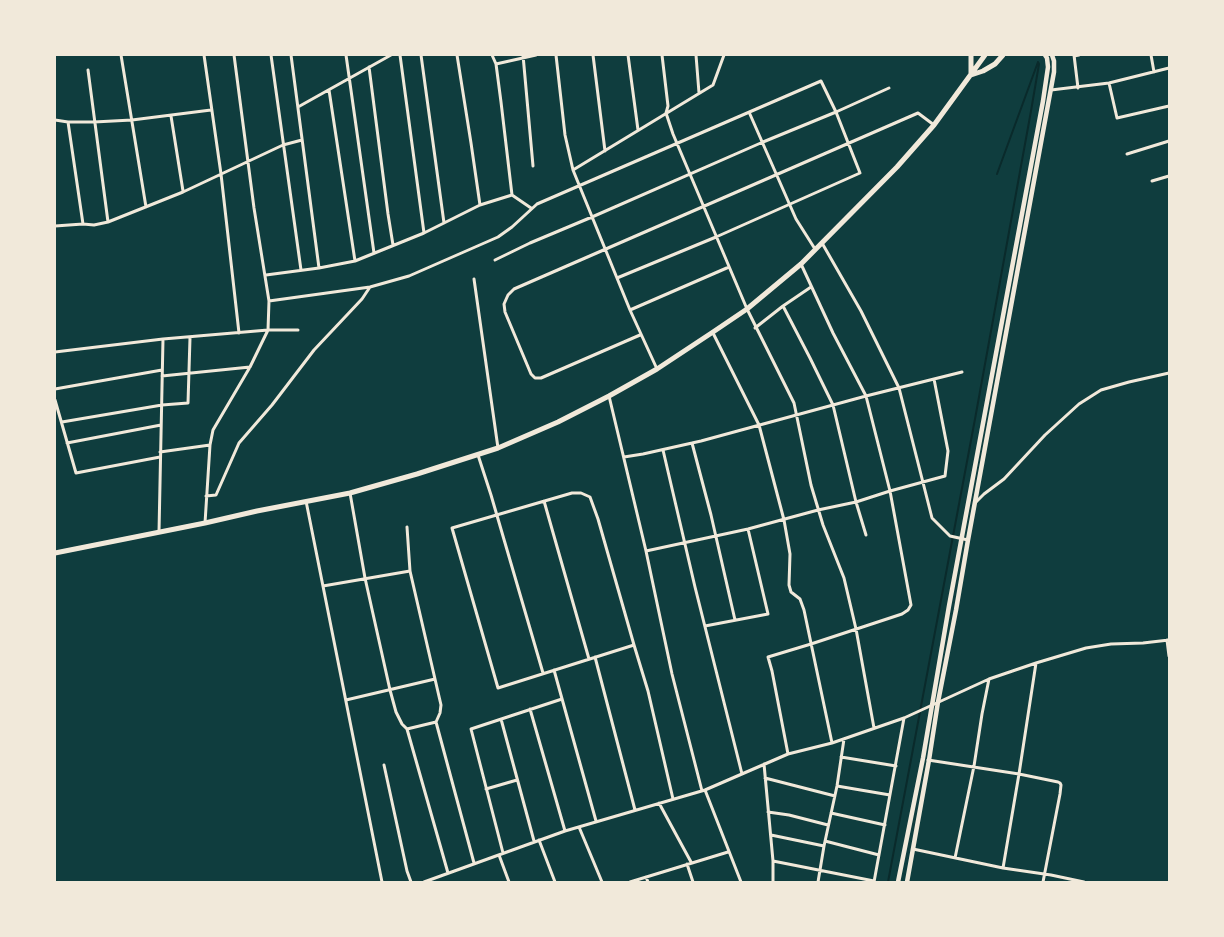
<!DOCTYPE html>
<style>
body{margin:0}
#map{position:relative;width:1224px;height:937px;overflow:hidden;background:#0f3d3e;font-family:"Fira Sans",sans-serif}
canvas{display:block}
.frame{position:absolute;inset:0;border:56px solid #f1e9da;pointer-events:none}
</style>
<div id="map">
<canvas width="1224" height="937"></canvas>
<div class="frame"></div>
</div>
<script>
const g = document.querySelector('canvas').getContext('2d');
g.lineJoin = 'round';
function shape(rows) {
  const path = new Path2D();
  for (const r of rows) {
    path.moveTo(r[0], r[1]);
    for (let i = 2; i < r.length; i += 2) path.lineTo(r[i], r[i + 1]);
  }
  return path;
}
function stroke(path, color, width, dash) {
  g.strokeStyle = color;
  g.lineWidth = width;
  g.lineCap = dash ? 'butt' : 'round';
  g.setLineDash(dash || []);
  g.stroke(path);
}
const stream = shape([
 [888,882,975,419,1031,111,1039,64,1038,62,997,174]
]);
const minor = shape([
 [121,55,146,207],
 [204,55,221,174,239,333],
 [271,55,301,270],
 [291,55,319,268],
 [346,55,374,253],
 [400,55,424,233],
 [421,55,444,223],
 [457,55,471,143,480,205],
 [492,55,496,64,501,102,512,195],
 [523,55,533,166],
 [556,55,565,135,573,170,630,310,657,369],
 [593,55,605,151],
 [628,55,638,130],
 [662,55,668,106,666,113,673,134,747,309,794,403,811,485,823,525,844,578,856,629,874,728],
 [696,55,699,93],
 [1074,55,1078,88],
 [1151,55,1154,72],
 [1074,56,1079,55],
 [496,64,536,55],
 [369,67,388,214,393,245],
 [88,70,108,222],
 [1109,83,1117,118,1169,106],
 [329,90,355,261],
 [1051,90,1109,83,1169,68],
 [298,107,391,55],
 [749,112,796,219,815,249],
 [171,116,183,191],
 [55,120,68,122,94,122,132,120,211,110],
 [68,122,83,224],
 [1127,154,1169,141],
 [573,170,713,85,724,55],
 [1152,181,1169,176],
 [55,226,83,224,94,225,108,222,183,192,283,145,302,140],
 [822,243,861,311,899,388,932,518,950,536,968,540],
 [495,260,530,243,592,217,763,142,836,112,889,88],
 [266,275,319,268,355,261,424,233,480,205,512,195,531,208],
 [474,279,498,448],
 [269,301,370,287,409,276,498,237,512,227,537,204,821,81,836,112,860,173,716,237,617,278],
 [783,306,810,358,833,405,856,502,866,535],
 [630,310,729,267],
 [755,328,783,306,811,287],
 [713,333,759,425,784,520,790,554,789,585,791,592,800,599,804,610,832,743],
 [640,335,541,378,535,378,531,374,505,312,504,304,508,295,514,289,918,113,934,125],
 [55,352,163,339,268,330,298,330],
 [162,376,250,367],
 [55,389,162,370],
 [609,396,646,551,672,674,702,791],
 [55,400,76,473,160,457],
 [62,422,162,405,188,403,190,338],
 [67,443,161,425],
 [692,443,711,515,735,620],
 [663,450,695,587,742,774],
 [160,452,210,445],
 [478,455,491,495,543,673],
 [624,457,643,454,701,441,866,396,962,372],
 [350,493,365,578,390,690,396,712,402,724,407,729,448,873],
 [206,496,216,495,239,443,272,405,314,350,362,299,370,287],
 [306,501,382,882],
 [544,501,589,659],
 [975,503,984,494,1004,479,1045,435,1079,404,1101,390,1129,382,1169,373],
 [205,523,210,445,213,430,250,367,268,330,269,301,254,208,234,55],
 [407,527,410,571,441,705,440,713,436,722,407,729],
 [159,532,163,339],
 [646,551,748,529,818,510,856,502,890,491,945,476,948,451,934,379],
 [323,586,410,571],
 [705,626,768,614,748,529],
 [1167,640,1169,656],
 [634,645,498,688,452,528,572,493,581,493,590,497,598,519,634,645,648,691,673,799],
 [595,657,635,810],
 [554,670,596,821],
 [346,700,435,679],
 [530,709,565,831],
 [501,719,534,841],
 [436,722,474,863],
 [788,754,772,671,768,657,811,644,902,614,908,610,911,605,890,491,866,396,833,333,801,264],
 [841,757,896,766],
 [928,760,1019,774,1058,782,1060,783,1061,785,1060,794,1043,882],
 [764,764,773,861,773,882],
 [384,765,407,871,411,882],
 [765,778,835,796],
 [837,786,890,795],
 [486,789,517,780],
 [705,790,741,882],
 [659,803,691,862],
 [768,812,789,815,828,825],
 [831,813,885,825],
 [579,827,602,882],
 [771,835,824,846],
 [539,840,555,882],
 [825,841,879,855],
 [913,849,1003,868,1019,774,1036,663],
 [503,853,471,729,562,699],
 [499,855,509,882],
 [955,858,974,766,982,714,989,679],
 [773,861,874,881],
 [687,864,693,882],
 [1003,868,1051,875,1084,882],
 [646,877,648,882],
 [424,882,565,831,705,790,788,754,832,743,904,718,989,679,1036,663,1086,648,1111,644,1143,643,1169,640],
 [630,882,728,852],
 [818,882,824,846,837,786,844,739],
 [874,882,904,718]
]);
const secondary = shape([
 [898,882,923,758,949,606,1043,101,1048,67,1047,58,1045,55],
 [907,882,929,760,938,702,956,610,968,540,1054,72,1054,61,1052,55]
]);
const primary = shape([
 [971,55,971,75,983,71,995,64,1003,55],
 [55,553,205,523,257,511,350,493,417,474,498,448,558,422,609,396,657,369,713,332,747,309,801,264,897,167,934,125,985,55]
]);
stroke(stream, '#0a2a2b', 2);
stroke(minor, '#f1e9da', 3);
stroke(secondary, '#f1e9da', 4.5);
stroke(primary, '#f1e9da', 5);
</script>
